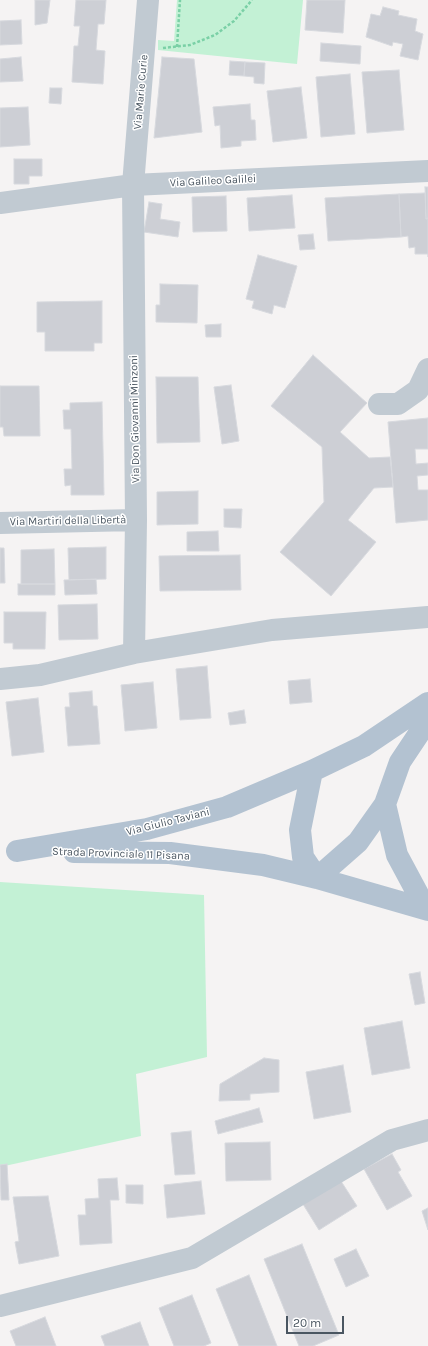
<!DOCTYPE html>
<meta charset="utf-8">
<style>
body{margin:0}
#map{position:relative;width:428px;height:1346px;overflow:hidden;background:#f5f3f3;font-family:Karla,sans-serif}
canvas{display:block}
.scale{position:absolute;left:286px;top:1316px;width:58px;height:18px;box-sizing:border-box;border:2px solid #4a5661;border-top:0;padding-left:5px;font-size:12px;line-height:14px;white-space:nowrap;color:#4a5661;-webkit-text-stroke:3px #fff;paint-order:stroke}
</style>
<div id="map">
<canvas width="428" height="1346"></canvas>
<div class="scale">20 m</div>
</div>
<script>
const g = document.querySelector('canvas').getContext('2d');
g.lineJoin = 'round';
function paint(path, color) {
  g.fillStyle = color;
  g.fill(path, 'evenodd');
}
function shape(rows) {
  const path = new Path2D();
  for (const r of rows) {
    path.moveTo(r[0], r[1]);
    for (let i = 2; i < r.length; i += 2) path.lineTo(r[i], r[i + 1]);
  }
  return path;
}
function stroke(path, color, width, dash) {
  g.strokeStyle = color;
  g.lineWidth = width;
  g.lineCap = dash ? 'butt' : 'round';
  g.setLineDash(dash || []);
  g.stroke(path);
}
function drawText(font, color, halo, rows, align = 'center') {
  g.font = font + ' Karla,sans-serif';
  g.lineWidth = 3;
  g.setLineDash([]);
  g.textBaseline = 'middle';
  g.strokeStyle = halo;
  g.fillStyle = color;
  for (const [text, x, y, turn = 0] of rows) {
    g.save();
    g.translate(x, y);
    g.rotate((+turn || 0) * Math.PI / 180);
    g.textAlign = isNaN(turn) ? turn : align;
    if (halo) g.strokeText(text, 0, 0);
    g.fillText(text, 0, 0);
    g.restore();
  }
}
const green = shape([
 [177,0,303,0,297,64,158,50,158,40,174,41],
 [0,882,204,895,207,1057,136,1074,141,1136,0,1167]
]);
const building = shape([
 [35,0,50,0,47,23,35,25,35,0],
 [76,0,106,0,104,24,98,24,96,50,105,51,103,84,72,82,74,46,78,46,80,26,74,26,76,0],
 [307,0,345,0,343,33,305,30,307,0],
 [383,7,399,11,398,15,417,19,415,31,423,34,418,60,400,56,403,44,393,42,392,46,366,37,371,14,380,16,383,7],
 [21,20,22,44,0,45,0,21,21,20],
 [321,43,361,46,360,64,320,61,321,43],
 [21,57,23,81,0,82,0,59,21,57],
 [162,57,194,59,202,132,154,138,162,57],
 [230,61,245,62,244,76,229,75,230,61],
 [245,62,265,63,264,84,254,83,254,77,244,76,245,62],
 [399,70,404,130,367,133,362,72,399,70],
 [350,74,355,134,321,137,316,77,350,74],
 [301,87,307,138,273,142,267,91,301,87],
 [50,88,62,88,61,104,49,103,50,88],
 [250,104,251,120,255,120,256,140,241,141,241,146,221,148,220,125,215,126,213,107,250,104],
 [28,107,30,145,0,147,0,108,28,107],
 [14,159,42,159,42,176,29,176,29,184,14,184,14,159],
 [425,187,428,187,428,218,426,219,425,187],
 [425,193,426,219,428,218,428,257,428,254,415,254,415,247,409,248,408,236,401,237,399,194,425,193],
 [399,194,401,237,328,241,325,198,399,194],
 [292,195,295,228,249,231,247,198,292,195],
 [226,196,227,231,193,232,192,197,226,196],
 [149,202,162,204,160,219,180,222,178,237,144,232,149,202],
 [313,234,315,249,300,250,298,235,313,234],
 [258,255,297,266,285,308,274,305,272,314,252,308,254,301,246,299,258,255],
 [160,284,198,285,197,323,156,322,156,305,160,305,160,284],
 [102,301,102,343,94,343,94,351,45,351,45,332,37,332,37,302,102,301],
 [221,324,221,337,206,337,205,325,221,324],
 [313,355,367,403,340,432,369,458,390,457,393,487,374,488,348,520,376,542,331,596,280,552,324,502,322,447,271,406,313,355],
 [156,377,198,377,200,442,157,443,156,377],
 [231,385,239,441,222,444,214,387,231,385],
 [0,386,39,386,40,436,4,436,3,427,0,427,0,386],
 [102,402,104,495,71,495,71,485,65,486,64,469,72,469,71,429,64,429,63,410,70,410,70,403,102,402],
 [428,418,428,449,415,449,416,464,428,463,428,475,417,476,418,490,428,490,428,520,396,523,388,422,428,418],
 [198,491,198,524,157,525,157,492,198,491],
 [224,509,242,509,241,528,224,527,224,509],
 [218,531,219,551,187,551,187,532,218,531],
 [106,547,106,579,69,580,68,548,106,547],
 [0,548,4,548,5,583,0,583,0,548],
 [54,549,55,584,21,584,21,550,54,549],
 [240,555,241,590,160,591,159,556,240,555],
 [96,579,97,594,65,595,64,580,96,579],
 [18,584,55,584,55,595,18,595,18,584],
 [97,604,98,639,59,640,58,605,97,604],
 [4,612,46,612,45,649,13,649,13,643,4,643,4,612],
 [207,666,211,718,180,720,176,669,207,666],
 [310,679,312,702,290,704,288,681,310,679],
 [153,682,157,728,125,731,121,685,153,682],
 [92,691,93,706,97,706,100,744,68,746,65,707,70,707,69,693,92,691],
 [38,698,44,752,12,756,6,702,38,698],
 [244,710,246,723,230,725,228,713,244,710],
 [420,972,425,1003,415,1005,409,974,420,972],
 [402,1021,410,1068,372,1075,364,1028,402,1021],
 [264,1058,279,1060,279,1092,250,1094,250,1100,219,1101,220,1084,264,1058],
 [343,1065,351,1112,314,1119,306,1072,343,1065],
 [259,1108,263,1122,218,1134,215,1121,259,1108],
 [191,1131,195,1174,175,1175,171,1133,191,1131],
 [270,1142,271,1180,226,1181,225,1143,270,1142],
 [392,1154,401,1170,398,1172,412,1196,387,1210,364,1169,392,1154],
 [7,1164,9,1200,1,1200,0,1165,7,1164],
 [117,1178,119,1200,110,1200,112,1243,80,1245,78,1215,86,1215,85,1199,99,1198,98,1179,117,1178],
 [339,1178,357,1206,319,1230,301,1201,339,1178],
 [201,1181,205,1214,167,1218,164,1185,201,1181],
 [126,1185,143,1185,143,1204,126,1203,126,1185],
 [48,1196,59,1256,19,1264,15,1242,19,1241,13,1197,48,1196],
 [428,1208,428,1230,422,1211,428,1208],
 [302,1244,339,1335,313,1346,299,1346,264,1259,302,1244],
 [356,1249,369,1276,346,1287,334,1259,356,1249],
 [249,1275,277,1346,239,1346,216,1289,249,1275],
 [192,1295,211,1343,204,1346,174,1346,159,1308,192,1295],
 [45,1317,56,1346,16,1346,10,1331,45,1317],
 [140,1322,149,1346,105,1346,101,1336,140,1322]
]);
const path = shape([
 [177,47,180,0],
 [163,48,190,45,215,35,234,21,252,0]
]);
const minor = shape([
 [0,203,133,185,428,171],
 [379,404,398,404,418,390,428,369],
 [0,523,136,520],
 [134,653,136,520,133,185,148,0],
 [0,679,40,675,134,653,272,630,428,617],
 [0,1306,192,1258,392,1140,428,1130]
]);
const major = shape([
 [312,771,300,830,303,857,317,878],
 [17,851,147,829,227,807,312,771,364,746,428,703],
 [74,852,170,853,263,865,317,878,428,910],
 [317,878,358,842,385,804],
 [426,909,397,855,385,804,400,762,428,720]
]);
const streetNames = [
 ["Via Marie Curie",141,92,-85],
 ["Via Galileo Galilei",213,181,-3],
 ["Via Don Giovanni Minzoni",135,419,-91],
 ["Via Martiri della Libertà",68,521,-1],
 ["Via Giulio Taviani",168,822,-14],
 ["Strada Provinciale 11 Pisana",121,854,2]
];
paint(green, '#c3f1d5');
paint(building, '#cdcfd5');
stroke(building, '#d7d9de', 1);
stroke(path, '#7ad0a6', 2.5, [3, 2]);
stroke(minor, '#c1cad2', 22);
stroke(major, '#b3c2d1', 22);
drawText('11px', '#4a5661', '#fff', streetNames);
</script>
